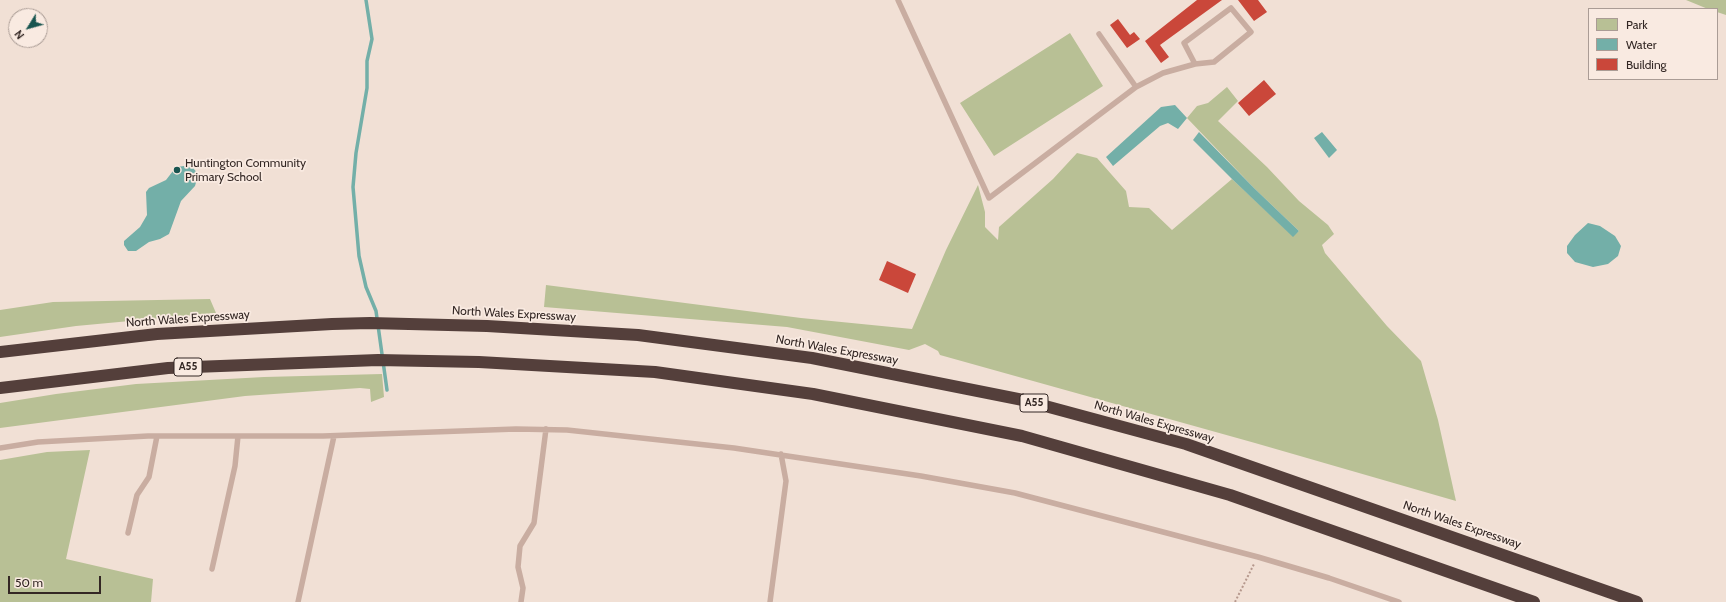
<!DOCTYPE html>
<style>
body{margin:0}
#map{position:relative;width:1726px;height:602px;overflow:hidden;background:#f1e0d5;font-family:Cabin,sans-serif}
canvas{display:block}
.legend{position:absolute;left:1588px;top:8px;width:130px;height:72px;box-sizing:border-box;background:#f9eae1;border:1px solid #aa9c95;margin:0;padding:5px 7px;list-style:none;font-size:12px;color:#332724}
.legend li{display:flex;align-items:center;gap:8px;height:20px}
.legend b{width:20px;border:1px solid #aa9c95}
.north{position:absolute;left:8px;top:8px;width:40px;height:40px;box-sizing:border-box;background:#f9eae1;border:1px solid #aa9c95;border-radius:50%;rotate:233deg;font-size:11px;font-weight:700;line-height:16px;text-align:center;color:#332724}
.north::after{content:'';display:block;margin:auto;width:14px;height:18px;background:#195550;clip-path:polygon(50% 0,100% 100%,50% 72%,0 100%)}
.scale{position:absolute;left:8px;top:576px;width:93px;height:18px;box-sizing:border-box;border:2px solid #332724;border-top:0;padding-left:5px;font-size:12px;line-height:14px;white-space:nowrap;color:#332724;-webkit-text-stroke:3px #f9eae1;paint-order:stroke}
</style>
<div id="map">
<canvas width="1726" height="602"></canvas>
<ul class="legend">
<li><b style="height:11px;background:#b8c095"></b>Park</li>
<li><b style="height:11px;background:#73afa8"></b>Water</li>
<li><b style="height:11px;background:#ca473a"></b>Building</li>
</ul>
<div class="north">N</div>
<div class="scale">50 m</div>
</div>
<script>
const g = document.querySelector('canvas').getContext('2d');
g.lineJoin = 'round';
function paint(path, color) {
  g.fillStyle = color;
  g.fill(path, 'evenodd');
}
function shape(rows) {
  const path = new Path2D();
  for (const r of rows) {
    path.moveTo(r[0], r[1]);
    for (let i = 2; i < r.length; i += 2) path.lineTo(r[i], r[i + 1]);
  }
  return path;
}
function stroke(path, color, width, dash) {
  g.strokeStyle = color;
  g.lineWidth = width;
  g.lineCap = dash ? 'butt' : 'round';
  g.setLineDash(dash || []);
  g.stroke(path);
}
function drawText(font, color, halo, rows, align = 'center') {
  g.font = font + ' Cabin,sans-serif';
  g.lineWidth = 3.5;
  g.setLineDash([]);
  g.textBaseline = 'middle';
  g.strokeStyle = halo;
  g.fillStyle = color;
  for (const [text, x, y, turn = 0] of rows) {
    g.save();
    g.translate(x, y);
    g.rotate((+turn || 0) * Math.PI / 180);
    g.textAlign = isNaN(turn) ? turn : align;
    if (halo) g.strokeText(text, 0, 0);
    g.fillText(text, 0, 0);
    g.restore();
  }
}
const green = shape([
 [1686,0,1726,0,1726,15,1717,12,1717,9,1708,9],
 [1070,33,1103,86,994,156,960,103],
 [1227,87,1238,101,1218,121,1267,167,1299,201,1328,225,1334,234,1322,245,1325,253,1387,326,1421,361,1438,420,1456,501,1255,443,940,355,938,351,925,344,909,350,787,327,544,307,546,285,801,318,912,329,946,250,978,185,985,212,985,227,998,240,999,227,1053,179,1077,153,1097,158,1126,191,1129,207,1149,208,1172,230,1232,179,1293,236,1299,231,1254,188,1187,118,1197,106,1208,103],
 [210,299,216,313,76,326,0,337,0,310,53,302],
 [382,374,384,397,371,402,370,389,360,388,245,396,0,428,0,403,56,394,136,384,264,377],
 [90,450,66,559,153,579,151,602,0,602,0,460,47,452]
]);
const water = shape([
 [1175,105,1187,118,1178,129,1168,123,1160,126,1113,166,1106,157,1161,107],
 [1199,132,1254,188,1299,231,1293,237,1232,179,1193,140],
 [1322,132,1337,150,1329,158,1314,138],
 [184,166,193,168,201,177,197,179,195,186,181,201,169,234,160,239,149,242,136,251,128,251,124,245,124,241,140,227,147,215,146,192,149,188,166,180,176,167],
 [1588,223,1600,226,1615,236,1621,246,1618,256,1608,264,1593,267,1575,262,1567,253,1567,246,1575,235]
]);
const stream = shape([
 [366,0,372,39,367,61,367,88,356,153,353,187,359,256,366,287,376,311,387,390]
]);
const building = shape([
 [1197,0,1222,0,1160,45,1169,57,1161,63,1145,41],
 [1238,0,1258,0,1267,12,1254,21],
 [1118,19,1130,35,1134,32,1140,39,1127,48,1110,25],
 [1264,80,1276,94,1249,116,1238,103],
 [887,261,916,274,908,293,879,280]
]);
const path = shape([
 [1235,602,1254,564]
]);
const lane = shape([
 [898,0,989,198,1136,87,1163,73,1195,64,1214,62,1251,32,1231,8,1184,43,1195,64],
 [1099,34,1136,87],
 [0,448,38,442,148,436,323,436,516,429,567,430,734,448,921,476,1015,493,1258,557,1329,578,1399,602],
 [128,533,137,495,149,477,157,436],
 [212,569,235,466,238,436],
 [298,602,334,436],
 [521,602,523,588,518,567,520,546,534,523,546,429],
 [770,602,786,481,781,454]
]);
const highway = shape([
 [0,352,157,334,332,324,370,323,487,326,638,335,812,358,1023,400,1186,444,1637,602],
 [0,388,168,368,378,360,479,362,655,372,813,394,1022,436,1230,495,1534,602]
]);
const markers = [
 [177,170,4,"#195550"]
];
const shields = [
 [188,367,28],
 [1034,403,28]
];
const shieldNames = [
 ["A55",188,367],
 ["A55",1034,403]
];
const poiNames = [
 ["Huntington Community",185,163],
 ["Primary School",185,177]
];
const streetNames = [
 ["North Wales Expressway",514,314,3],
 ["North Wales Expressway",188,319,-4],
 ["North Wales Expressway",837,350,10],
 ["North Wales Expressway",1154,422,16],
 ["North Wales Expressway",1462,525,19]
];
paint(green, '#b8c095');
paint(water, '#73afa8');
stroke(stream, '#73afa8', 3.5);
paint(building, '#ca473a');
stroke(path, '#b5978c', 2, [2, 2]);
stroke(lane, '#c9ada1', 5.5);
stroke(highway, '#543f3b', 12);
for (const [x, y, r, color] of markers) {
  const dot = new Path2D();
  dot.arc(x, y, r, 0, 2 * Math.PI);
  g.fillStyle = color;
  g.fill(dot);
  stroke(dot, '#f9eae1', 1.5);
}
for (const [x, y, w] of shields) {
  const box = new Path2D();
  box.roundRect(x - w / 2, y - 9, w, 18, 3);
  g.fillStyle = '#f9eae1';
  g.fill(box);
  stroke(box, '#332724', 1);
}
drawText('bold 11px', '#332724', null, shieldNames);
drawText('12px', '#332724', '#f9eae1', poiNames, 'left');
drawText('12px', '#332724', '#f9eae1', streetNames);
</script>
